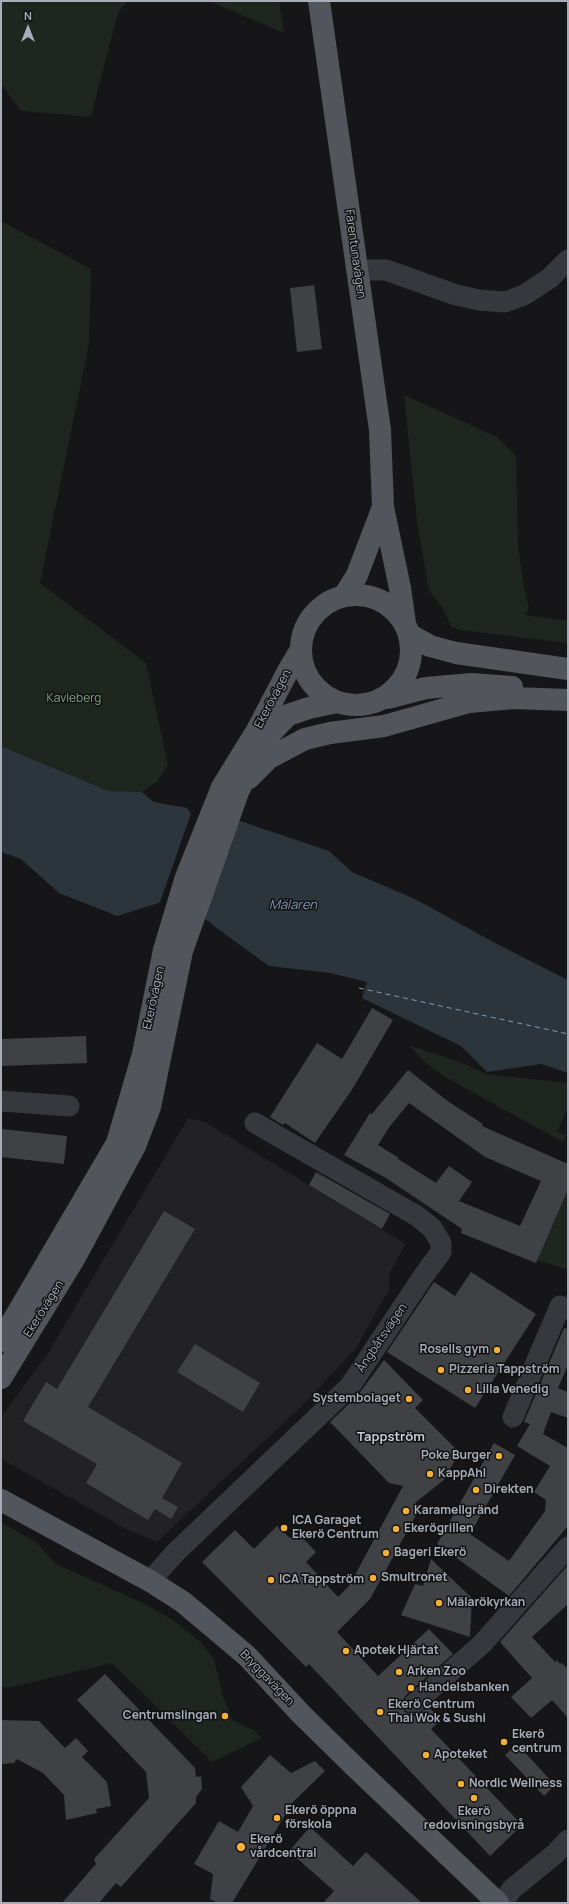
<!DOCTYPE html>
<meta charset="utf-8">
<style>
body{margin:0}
#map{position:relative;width:569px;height:1904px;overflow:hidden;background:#161618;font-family:Manrope,sans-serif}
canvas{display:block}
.frame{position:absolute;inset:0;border:2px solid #a8adb8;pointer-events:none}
.north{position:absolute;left:8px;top:8px;width:40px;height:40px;-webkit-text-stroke:3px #111113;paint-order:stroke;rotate:0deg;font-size:11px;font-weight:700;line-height:16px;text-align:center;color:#a8adb8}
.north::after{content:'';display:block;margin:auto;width:14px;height:18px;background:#a8adb8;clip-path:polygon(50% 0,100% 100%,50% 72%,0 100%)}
</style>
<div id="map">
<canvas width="569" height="1904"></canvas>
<div class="frame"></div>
<div class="north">N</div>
</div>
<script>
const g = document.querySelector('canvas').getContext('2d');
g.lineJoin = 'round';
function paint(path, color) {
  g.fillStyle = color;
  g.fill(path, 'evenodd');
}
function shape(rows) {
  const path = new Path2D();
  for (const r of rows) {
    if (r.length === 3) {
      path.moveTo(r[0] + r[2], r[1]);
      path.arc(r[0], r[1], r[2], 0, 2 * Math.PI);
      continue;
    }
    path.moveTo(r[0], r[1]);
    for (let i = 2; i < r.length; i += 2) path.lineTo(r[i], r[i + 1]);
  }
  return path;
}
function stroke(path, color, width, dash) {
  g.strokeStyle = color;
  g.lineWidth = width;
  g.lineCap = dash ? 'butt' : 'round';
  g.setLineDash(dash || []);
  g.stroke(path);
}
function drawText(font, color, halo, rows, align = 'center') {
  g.font = font + ' Manrope,sans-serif';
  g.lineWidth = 3;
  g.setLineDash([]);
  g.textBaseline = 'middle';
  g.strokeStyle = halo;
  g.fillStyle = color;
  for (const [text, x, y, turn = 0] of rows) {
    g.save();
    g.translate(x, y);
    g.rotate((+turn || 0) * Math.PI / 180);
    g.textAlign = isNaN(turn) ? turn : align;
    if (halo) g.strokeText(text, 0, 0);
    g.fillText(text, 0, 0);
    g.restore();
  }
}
const built = shape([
 [188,1118,205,1122,406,1244,389,1274,389,1290,356,1348,309,1399,157,1542,128,1530,3,1460,1,1454,1,1417,48,1353]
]);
const green = shape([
 [1,1,128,1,118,12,91,117,21,111,1,84],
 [209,1,279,1,284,33],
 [1,221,91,269,89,344,40,583,146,663,168,765,157,781,142,792,109,791,1,746],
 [404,395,497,437,516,456,518,547,525,592,529,607,525,615,568,621,568,643,460,630,451,626,442,607,429,590,417,521],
 [409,1045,465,1064,486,1074,568,1083,568,1108,557,1132,566,1135,563,1142,447,1078,423,1061],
 [568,1191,568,1270,537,1260],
 [1,1522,37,1543,56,1564,145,1604,173,1620,201,1642,214,1659,223,1696,232,1720,253,1730,262,1738,212,1762,112,1663,8,1688,1,1686]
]);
const water = shape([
 [1,746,109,791,142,792,154,802,187,808,208,837,231,829,240,821,329,851,352,872,415,899,495,943,568,980,568,1073,541,1064,487,1072,461,1046,362,998,367,982,330,973,269,966,218,929,178,897,117,916,59,893,21,859,1,852]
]);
const pier = shape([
 [192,811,209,835,177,899,159,905]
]);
const ferry = shape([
 [359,988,568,1034]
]);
const building = shape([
 [314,285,322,349,297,352,290,288],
 [372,1008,393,1020,353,1088,315,1143,285,1123,283,1125,270,1117,317,1043,342,1059],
 [86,1036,87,1063,1,1066,1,1039],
 [408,1070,449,1102,483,1124,482,1126,568,1164,568,1190,536,1263,461,1233,462,1229,386,1178,344,1155,370,1113,372,1114],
 [409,1103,485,1157,541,1181,520,1226,459,1201,472,1182,449,1166,436,1183,398,1159,399,1158,378,1145,390,1126],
 [1,1129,67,1136,64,1164,1,1157],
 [316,1172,390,1214,382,1229,309,1185],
 [164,1211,195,1229,88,1407,182,1463,162,1498,178,1507,171,1519,155,1509,148,1520,86,1483,97,1464,23,1421,46,1382,57,1389],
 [471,1272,536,1314,475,1408,387,1352,434,1282,455,1296],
 [564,1328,568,1329,568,1365,558,1388,568,1392,568,1418,551,1412,543,1434,568,1448,568,1526,509,1596,437,1544,494,1443,515,1455,470,1534,509,1561,545,1511,546,1500,534,1492,550,1466,517,1446,530,1424,524,1422],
 [195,1344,260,1383,243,1412,177,1372],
 [384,1360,423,1400,415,1408,459,1452,445,1479,415,1503,421,1506,370,1599,337,1632,378,1676,429,1629,453,1654,406,1695,403,1700,402,1706,405,1712,411,1715,416,1716,429,1707,441,1720,431,1729,522,1825,490,1856,309,1664,306,1667,202,1562,235,1530,254,1549,277,1526,290,1538,296,1531,316,1552,306,1562,338,1597,349,1586,403,1486,389,1483,330,1422,358,1395],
 [431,1559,472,1598,470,1637,401,1615,415,1584,423,1586],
 [568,1565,568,1604,532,1637,555,1662,557,1660,560,1664,562,1663,568,1669,568,1718,552,1700,531,1718,511,1697,532,1678,500,1642],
 [105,1674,195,1768,196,1777,201,1776,202,1789,196,1797,196,1803,121,1887,116,1883,99,1903,62,1903,96,1864,94,1859,149,1798,146,1772,77,1700],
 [1,1720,39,1721,65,1748,76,1738,88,1751,82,1757,107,1782,111,1806,96,1809,97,1813,66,1820,64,1795,43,1773,17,1759,14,1763,1,1764],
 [517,1744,555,1785,544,1796,505,1755],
 [270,1755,291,1773,315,1761,325,1771,293,1802,232,1903,218,1903,210,1899,213,1874,194,1864,219,1821,238,1832,253,1806,241,1787],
 [310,1827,353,1866,366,1852,422,1903,323,1903,334,1891,289,1851]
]);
const minor = shape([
 [358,270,386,270,456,295,479,300,505,302,524,295,550,278,568,260],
 [1,1101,69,1106],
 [513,1417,560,1306,568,1309],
 [150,1581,176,1552,350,1386,424,1275,441,1252,441,1243,432,1228,417,1216,255,1123],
 [414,1704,482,1644,568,1547],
 [502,1903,512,1889,555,1854,568,1840]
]);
const major = shape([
 [319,1,380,430,383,507,400,588,405,623],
 [356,650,55],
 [344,596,357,575,383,507],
 [410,635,430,646,456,653,568,669],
 [387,698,426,688,472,684,512,687],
 [249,778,269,758,305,739,330,733,384,726,469,702,514,698,568,700],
 [1,1341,117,1143,143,1054,164,950,186,877,222,787,256,732,288,671,300,651],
 [1,1378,74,1259,135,1146,150,1107,182,951,238,792,262,742,288,715,309,708,337,702],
 [1,1500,150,1581,183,1602,247,1656,302,1715,354,1766,498,1903]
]);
const markers = [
 [497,1350,4,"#f2b134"],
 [441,1370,4,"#f2b134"],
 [468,1390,4,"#f2b134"],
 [409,1399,4,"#f2b134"],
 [499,1456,4,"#f2b134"],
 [430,1474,4,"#f2b134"],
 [476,1490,4,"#f2b134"],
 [406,1511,4,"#f2b134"],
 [284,1528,4,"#f2b134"],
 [396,1529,4,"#f2b134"],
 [386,1553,4,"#f2b134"],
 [373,1578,4,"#f2b134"],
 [271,1580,4,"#f2b134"],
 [439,1603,4,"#f2b134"],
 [346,1651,4,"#f2b134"],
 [399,1672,4,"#f2b134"],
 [411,1688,4,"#f2b134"],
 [380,1712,4,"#f2b134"],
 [225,1716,4,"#f2b134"],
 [504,1742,4,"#f2b134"],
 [426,1755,4,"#f2b134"],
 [461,1784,4,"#f2b134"],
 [474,1798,4,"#f2b134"],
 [277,1818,4,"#f2b134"],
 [241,1847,5,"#f2b134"]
];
const streetNames = [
 ["Färentunavägen",355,254,82],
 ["Ekerövägen",273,699,-62],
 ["Ekerövägen",154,998,-78],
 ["Ekerövägen",44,1309,-58],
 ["Ångbåtsvägen",382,1338,-56],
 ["Bryggavägen",267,1678,46]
];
const parkNames = [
 ["Kavleberg",74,699]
];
const poiNames = [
 ["Rosells gym",489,1350,"right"],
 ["Pizzeria Tappström",449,1370],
 ["Lilla Venedig",476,1390],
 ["Systembolaget",401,1399,"right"],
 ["Poke Burger",491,1456,"right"],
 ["KappAhl",438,1474],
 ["Direkten",484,1490],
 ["Karamellgränd",414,1511],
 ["ICA Garaget",292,1521],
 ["Ekerö Centrum",292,1535],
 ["Ekerögrillen",404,1529],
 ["Bageri Ekerö",394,1553],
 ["Smultronet",381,1578],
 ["ICA Tappström",279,1580],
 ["Mälarökyrkan",447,1603],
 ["Apotek Hjärtat",354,1651],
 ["Arken Zoo",407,1672],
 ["Handelsbanken",419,1688],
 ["Ekerö Centrum",388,1705],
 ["Thai Wok & Sushi",388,1719],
 ["Centrumslingan",217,1716,"right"],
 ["Ekerö",512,1735],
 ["centrum",512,1749],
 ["Apoteket",434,1755],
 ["Nordic Wellness",469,1784],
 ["Ekerö öppna",285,1811],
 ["förskola",285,1825],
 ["Ekerö",474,1812,"center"],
 ["redovisningsbyrå",474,1826,"center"],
 ["Ekerö",250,1840],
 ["vårdcentral",250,1854]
];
const waterNames = [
 ["Mälaren",293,905]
];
const neighbourhoodNames = [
 ["Tappström",391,1437]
];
paint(built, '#222225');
paint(green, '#1e261f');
paint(water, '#2c353c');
paint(pier, '#161618');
stroke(ferry, '#7f9bb3', 1, [5, 4]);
paint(building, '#404145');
stroke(minor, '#37383d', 21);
stroke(major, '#53555c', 22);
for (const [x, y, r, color] of markers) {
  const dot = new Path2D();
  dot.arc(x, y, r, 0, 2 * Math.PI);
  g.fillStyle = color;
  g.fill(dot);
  stroke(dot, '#111113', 1.5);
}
drawText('12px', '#a8adb8', '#111113', streetNames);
drawText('12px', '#7fa381', '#111113', parkNames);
drawText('bold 12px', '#a8adb8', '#111113', poiNames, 'left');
drawText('italic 13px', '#7f9bb3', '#111113', waterNames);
drawText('bold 13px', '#c9ccd4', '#111113', neighbourhoodNames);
</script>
